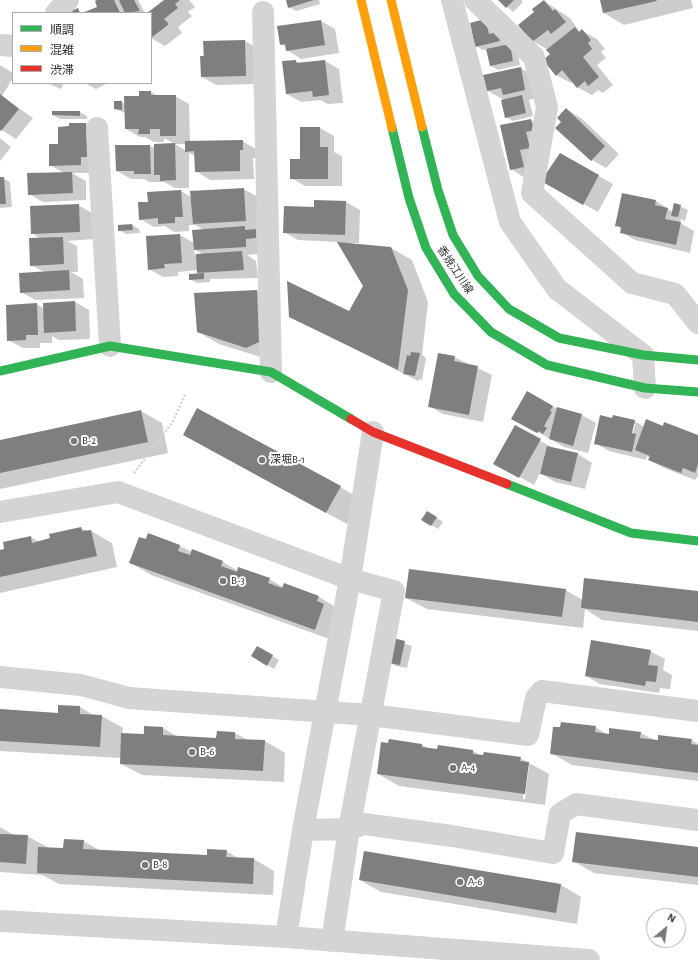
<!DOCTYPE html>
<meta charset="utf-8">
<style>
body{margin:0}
#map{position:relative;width:698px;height:960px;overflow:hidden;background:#fff;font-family:"Alegreya Sans","Noto Sans JP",sans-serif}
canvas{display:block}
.legend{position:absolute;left:12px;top:12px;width:140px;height:72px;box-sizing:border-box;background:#fff;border:1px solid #acacac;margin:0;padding:5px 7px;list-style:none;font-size:12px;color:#303030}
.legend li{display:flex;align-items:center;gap:8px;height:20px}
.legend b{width:20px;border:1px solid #acacac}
.north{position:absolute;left:646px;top:908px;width:40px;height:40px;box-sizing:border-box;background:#fff;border:1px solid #acacac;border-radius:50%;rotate:29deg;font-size:11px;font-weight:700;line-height:16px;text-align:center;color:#303030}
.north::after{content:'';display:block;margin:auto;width:14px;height:18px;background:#787878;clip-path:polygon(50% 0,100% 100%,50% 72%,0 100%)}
</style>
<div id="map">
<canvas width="698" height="960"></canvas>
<ul class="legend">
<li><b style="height:5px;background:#30b455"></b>順調</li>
<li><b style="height:5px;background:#ff9f0a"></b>混雑</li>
<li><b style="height:5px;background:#e5322d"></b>渋滞</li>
</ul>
<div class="north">N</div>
</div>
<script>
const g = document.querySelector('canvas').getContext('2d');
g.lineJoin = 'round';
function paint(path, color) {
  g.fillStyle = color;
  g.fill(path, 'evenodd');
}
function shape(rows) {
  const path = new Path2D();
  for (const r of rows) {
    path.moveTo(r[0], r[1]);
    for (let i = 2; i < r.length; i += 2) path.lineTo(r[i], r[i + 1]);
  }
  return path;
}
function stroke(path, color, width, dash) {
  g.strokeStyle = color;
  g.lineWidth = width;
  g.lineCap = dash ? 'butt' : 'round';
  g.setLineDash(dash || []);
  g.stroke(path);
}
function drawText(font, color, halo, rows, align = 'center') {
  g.font = font + ' "Alegreya Sans","Noto Sans JP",sans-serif';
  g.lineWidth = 4;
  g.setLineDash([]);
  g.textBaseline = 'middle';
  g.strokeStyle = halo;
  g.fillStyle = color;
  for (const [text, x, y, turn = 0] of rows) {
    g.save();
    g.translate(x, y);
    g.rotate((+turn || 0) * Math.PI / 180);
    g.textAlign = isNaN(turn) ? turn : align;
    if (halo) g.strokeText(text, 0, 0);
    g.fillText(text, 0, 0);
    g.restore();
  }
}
const shadow = shape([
 [99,0,138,0,145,13,85,13,99,7],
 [166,0,189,0,195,7,188,12,192,16,178,27,182,33,165,46,151,38,151,13,149,13],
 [287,0,319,0,320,4,296,11,289,7],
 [499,0,521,0,523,2,513,12],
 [601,0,691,0,693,8,624,25,604,13],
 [544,1,570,18,579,31,582,31,597,39,605,49,601,52,606,58,597,65,613,85,603,93,598,90,592,95,577,87,573,81,571,83,556,75,551,54,548,50,533,41,536,12],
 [321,21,335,29,339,53,301,59,287,50,286,47,281,44],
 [485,21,517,49,520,65,498,70,491,66,487,49,483,50,476,46],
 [245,41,259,49,260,84,216,85,202,77,204,42],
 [296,61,300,63,325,61,339,69,343,103,328,104,320,100,301,102,287,94],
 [0,65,13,73,13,78,2,96,33,118,16,139,0,129],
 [520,68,535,76,539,97,529,100,533,116,513,121,506,117,504,100,488,91],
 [47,83,64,83,61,89],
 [85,83,108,83,96,89],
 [151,92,158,96,175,96,189,104,190,142,242,141,256,149,257,158,253,158,254,179,210,180,196,171,195,156,189,153,189,188,175,188,164,182,150,182,144,179,131,179,117,171,116,146,150,146,155,148,175,144,186,151,186,144,175,144,164,138,164,142,154,142,145,137,140,137,126,129,125,113,115,109,121,102,125,104],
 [566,109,581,118,619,154,606,168,592,160,557,128,562,122],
 [80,112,87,116,87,119,60,119,53,115],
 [531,120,545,128,525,178,511,169],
 [86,124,100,132,95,173,72,173,86,181,86,200,43,202,29,194,64,173,50,165,59,145],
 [320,128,334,136,334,152,342,156,342,186,305,186,291,178],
 [0,138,11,147,0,161],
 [560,154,613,184,598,212,542,181],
 [0,178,3,178,10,182,12,207,0,208],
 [244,189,258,197,260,229,254,229,270,238,260,254,247,255,256,261,258,278,210,279,210,282,197,283,190,279,202,274,198,270,178,272,178,276,163,277,149,269,180,235,194,243,204,230,195,225,189,225,189,231,174,232,165,226,154,227,140,219,149,203,181,191,191,197],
 [194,249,204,255,195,255],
 [623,194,656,201,673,212,675,204,688,210,685,221,681,219,680,223,694,231,690,253,635,240,621,232,622,229,616,225],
 [315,201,346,202,360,210,359,243,351,243,351,244,391,248,412,260,428,302,422,355,426,358,422,380,419,379,418,381,290,316,349,313,364,286,338,242,298,240,284,232,315,208],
 [78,205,92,213,94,239,67,241,77,246,78,272,71,272,83,279,84,298,35,300,21,292,44,272,31,265,41,239,32,233],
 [132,225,139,229,140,233,126,234,119,230],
 [257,291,277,303,267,359,219,344,198,332],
 [75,302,89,310,90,339,59,340,52,336,52,343,40,343,40,348,23,348,8,340,37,304,44,309],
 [454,357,492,375,483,422,443,414,429,406],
 [527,392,558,409,582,415,596,423,588,453,564,447,513,418],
 [141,411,162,423,168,453,0,489,0,441],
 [634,421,645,427,663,427,698,436,698,476,695,480,664,468,649,460,650,458,647,456,646,460,609,451,595,443],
 [633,424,635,424,632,438,630,437],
 [516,426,554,449,578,454,592,463,585,489,555,482,540,473,534,485,495,463],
 [204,446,340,487,361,499,347,524],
 [434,516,443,522,438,529,431,525],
 [81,528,87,531,91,531,112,543,117,567,0,593,0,551,31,537,39,542,51,539,50,535],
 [148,534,180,546,192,552,192,551,223,562,238,571,269,579,283,587,284,585,319,597,339,609,335,641,151,575,131,563],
 [565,590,583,600,698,592,698,631,602,620,585,609,583,628,427,609,406,598],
 [394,640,412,646,407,668,396,666,389,662],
 [257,647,279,660,274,669,252,656],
 [650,651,665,659,663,670,672,675,670,689,660,688,659,693,600,684,586,676],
 [80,707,95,716,102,716,123,728,122,734,145,736,163,728,178,737,217,739,235,733,248,740,265,741,285,753,284,782,142,775,121,764,121,758,0,751,0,710,59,714],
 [595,727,608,735,610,735,610,729,641,733,656,741,691,740,698,744,698,781,572,765,551,753],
 [389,740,422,745,431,750,473,751,482,756,520,758,549,774,545,805,399,786,378,774],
 [527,766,529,766,525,799,523,799],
 [0,827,14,835,27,836,49,848,64,849,83,841,101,851,208,856,226,851,238,858,254,859,274,871,273,895,59,884,42,875,0,872],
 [698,848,698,885,594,873,573,861],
 [360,880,561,885,581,897,577,924,381,892]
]);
const building = shape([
 [97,0,114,0,120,13,82,13,97,7,95,1],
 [119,0,134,0,140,11,125,13],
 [164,0,180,0,175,4,178,8,164,19,169,24,151,38,151,13,147,13],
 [286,0,314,0,288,8],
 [498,0,514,0,506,8],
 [544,0,553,11,555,9,566,22,551,34,548,30,532,42,518,25,534,12,532,9],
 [600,0,656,0,657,1,603,13],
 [78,8,80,13,67,13],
 [485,19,489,34,498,32,500,41,475,47,470,23],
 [321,20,325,45,286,51,285,44,280,45,277,26],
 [575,27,579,32,582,29,591,40,588,43,592,49,583,57,599,77,588,86,585,81,577,88,562,70,556,76,543,60,550,54,546,50],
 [245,40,246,76,201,77,200,56,204,56,203,41],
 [510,44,513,61,490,66,486,49],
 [296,60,296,63,325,60,329,95,313,97,312,91,286,94,282,61],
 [521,67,525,90,503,95,501,88,487,91,483,75],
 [139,91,151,91,151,95,176,95,176,136,160,136,160,129,150,129,150,134,138,134,139,129,125,129,124,96,139,96],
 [0,94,19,109,1,131,0,130],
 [522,95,526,113,505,118,501,100],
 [114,101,122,101,122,110,114,109],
 [566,108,605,146,591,161,555,128,561,122,557,118],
 [52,111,80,111,80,116,52,115],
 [531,119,534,130,526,132,530,148,520,150,524,167,510,170,500,125],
 [69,123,86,123,87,157,81,157,81,165,49,166,49,144,58,144,58,127,69,126],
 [300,127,320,127,320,147,328,147,328,179,290,179,290,159,300,159],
 [243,140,243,150,240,150,240,171,195,172,194,151,185,152,185,141],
 [175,143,176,180,160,181,160,175,154,175,154,144],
 [115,145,150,145,151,174,134,174,134,171,116,171],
 [560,153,599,175,583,205,541,181],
 [72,172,73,193,28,195,27,173],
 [0,177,4,177,6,204,0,204],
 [244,188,246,221,193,224,190,191],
 [181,190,183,217,175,217,175,223,158,224,158,218,139,220,138,202,148,202,147,192],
 [622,193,656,200,655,205,668,208,665,219,681,222,676,245,620,233,621,227,615,226],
 [314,200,346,201,345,235,283,233,284,206,314,207],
 [674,203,681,205,678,217,671,216],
 [79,204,80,232,31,234,30,206],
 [132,224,133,230,118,231,118,225],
 [245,226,245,230,256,229,256,238,246,239,246,247,194,250,192,230],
 [180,234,182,263,164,264,165,268,148,270,146,236],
 [63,237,64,264,30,266,29,238],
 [337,242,391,247,408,290,398,370,289,317,287,281,349,311,363,286],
 [242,251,244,270,197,273,196,254],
 [69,270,70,290,20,293,19,273],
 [204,273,204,279,189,280,189,274],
 [257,290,259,342,246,348,197,332,194,293],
 [75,301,76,331,44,333,43,303],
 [37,303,38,335,26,335,26,340,7,341,6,305],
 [411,352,420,353,415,376,403,374,407,355,410,356],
 [438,353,455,356,454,361,478,366,469,415,428,407],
 [527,391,553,406,550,411,552,412,544,426,547,428,543,434,539,431,537,433,511,419],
 [557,407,582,414,573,446,549,439],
 [197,408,341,486,326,513,183,435],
 [141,410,148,442,0,473,0,440],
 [600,415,612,418,613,415,635,420,632,433,636,434,632,452,594,444],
 [646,419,663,426,664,422,698,435,698,464,695,473,683,468,681,473,648,460,650,456,635,450],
 [515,425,541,439,519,478,493,464],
 [547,446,578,453,571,482,540,474],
 [427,511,437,517,431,526,421,520],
 [81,527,82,531,91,530,97,556,0,577,0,550,4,549,3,542,31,536,32,543,50,538,49,534],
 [148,533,180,545,178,551,190,555,192,549,223,561,221,566,237,572,238,567,270,578,268,583,282,588,284,583,319,596,317,601,324,604,315,630,129,563,139,537,146,539],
 [409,569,566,589,562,617,405,598],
 [584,578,698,591,698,622,581,608],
 [393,638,405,641,400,665,388,663],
 [591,640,651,650,648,665,658,666,656,682,646,681,645,686,585,676],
 [257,646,273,655,267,666,251,656],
 [58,705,80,706,80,714,102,715,100,747,0,741,0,709,58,713],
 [561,722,596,726,595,732,609,734,609,728,641,732,640,738,658,740,658,735,692,739,691,744,698,745,698,773,550,754,553,727,560,727],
 [144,726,163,727,163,735,216,738,217,731,235,732,235,739,265,740,263,771,120,764,121,733,144,734],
 [389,739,422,744,422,747,437,749,438,745,473,750,473,754,483,755,484,752,521,757,520,761,529,762,525,794,377,774,381,742,388,743],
 [576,832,698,847,698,877,572,862],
 [0,834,28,835,26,864,0,862],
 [64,839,84,840,83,849,207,855,207,849,227,850,226,857,254,858,253,884,37,873,38,847,63,848],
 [364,851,561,884,556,913,359,880]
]);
const path = shape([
 [0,81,9,68],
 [134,473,172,423,186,393]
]);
const street = shape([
 [452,0,510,222,557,289,643,355,645,388],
 [475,0,534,57,547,107,532,193,632,283,675,294,698,323],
 [263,12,271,372],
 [56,13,68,0],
 [0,45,13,46],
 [97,128,110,346],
 [0,512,118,492,350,579,394,591,349,829,332,941],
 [0,677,81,685,129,698,371,715,528,735,536,698,542,691,698,711],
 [303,830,349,829,364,824,452,836,553,853,560,814,576,804,698,820],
 [0,921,286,937,589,960],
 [286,937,303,830,350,579,373,432]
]);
const fast = shape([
 [422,127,438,190,453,235,478,276,509,309,559,338,643,355,698,360],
 [392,128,409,198,426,248,454,294,491,332,547,365,645,388,698,392],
 [0,371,110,346,271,372,351,419],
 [507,484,631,533,698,541]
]);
const slow = shape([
 [361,0,392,128],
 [391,0,422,127]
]);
const jam = shape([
 [351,419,373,432,507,484]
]);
const markers = [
 [74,441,4,"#787878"],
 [262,460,4,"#787878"],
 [223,581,4,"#787878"],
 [192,752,4,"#787878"],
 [453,768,4,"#787878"],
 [145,865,4,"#787878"],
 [460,882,4,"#787878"]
];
const streetNames = [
 ["香焼江川線",455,270,56]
];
const poiNames = [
 ["B-2",82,441],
 ["深堀B-1",270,460],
 ["B-3",231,581],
 ["B-6",200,752],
 ["A-4",461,768],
 ["B-8",153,865],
 ["A-6",468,882]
];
paint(shadow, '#0003');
paint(building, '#7f7f7f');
stroke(path, '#d3d3d3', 2.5, [2, 2]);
stroke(street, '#d4d4d4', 22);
stroke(fast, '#30b455', 9);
stroke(slow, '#ff9f0a', 9);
stroke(jam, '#e5322d', 9);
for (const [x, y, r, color] of markers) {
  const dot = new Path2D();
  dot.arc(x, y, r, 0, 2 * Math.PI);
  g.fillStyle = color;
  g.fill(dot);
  stroke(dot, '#fff', 1.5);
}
drawText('11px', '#303030', '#fff', streetNames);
drawText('11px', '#303030', '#fff', poiNames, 'left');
</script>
